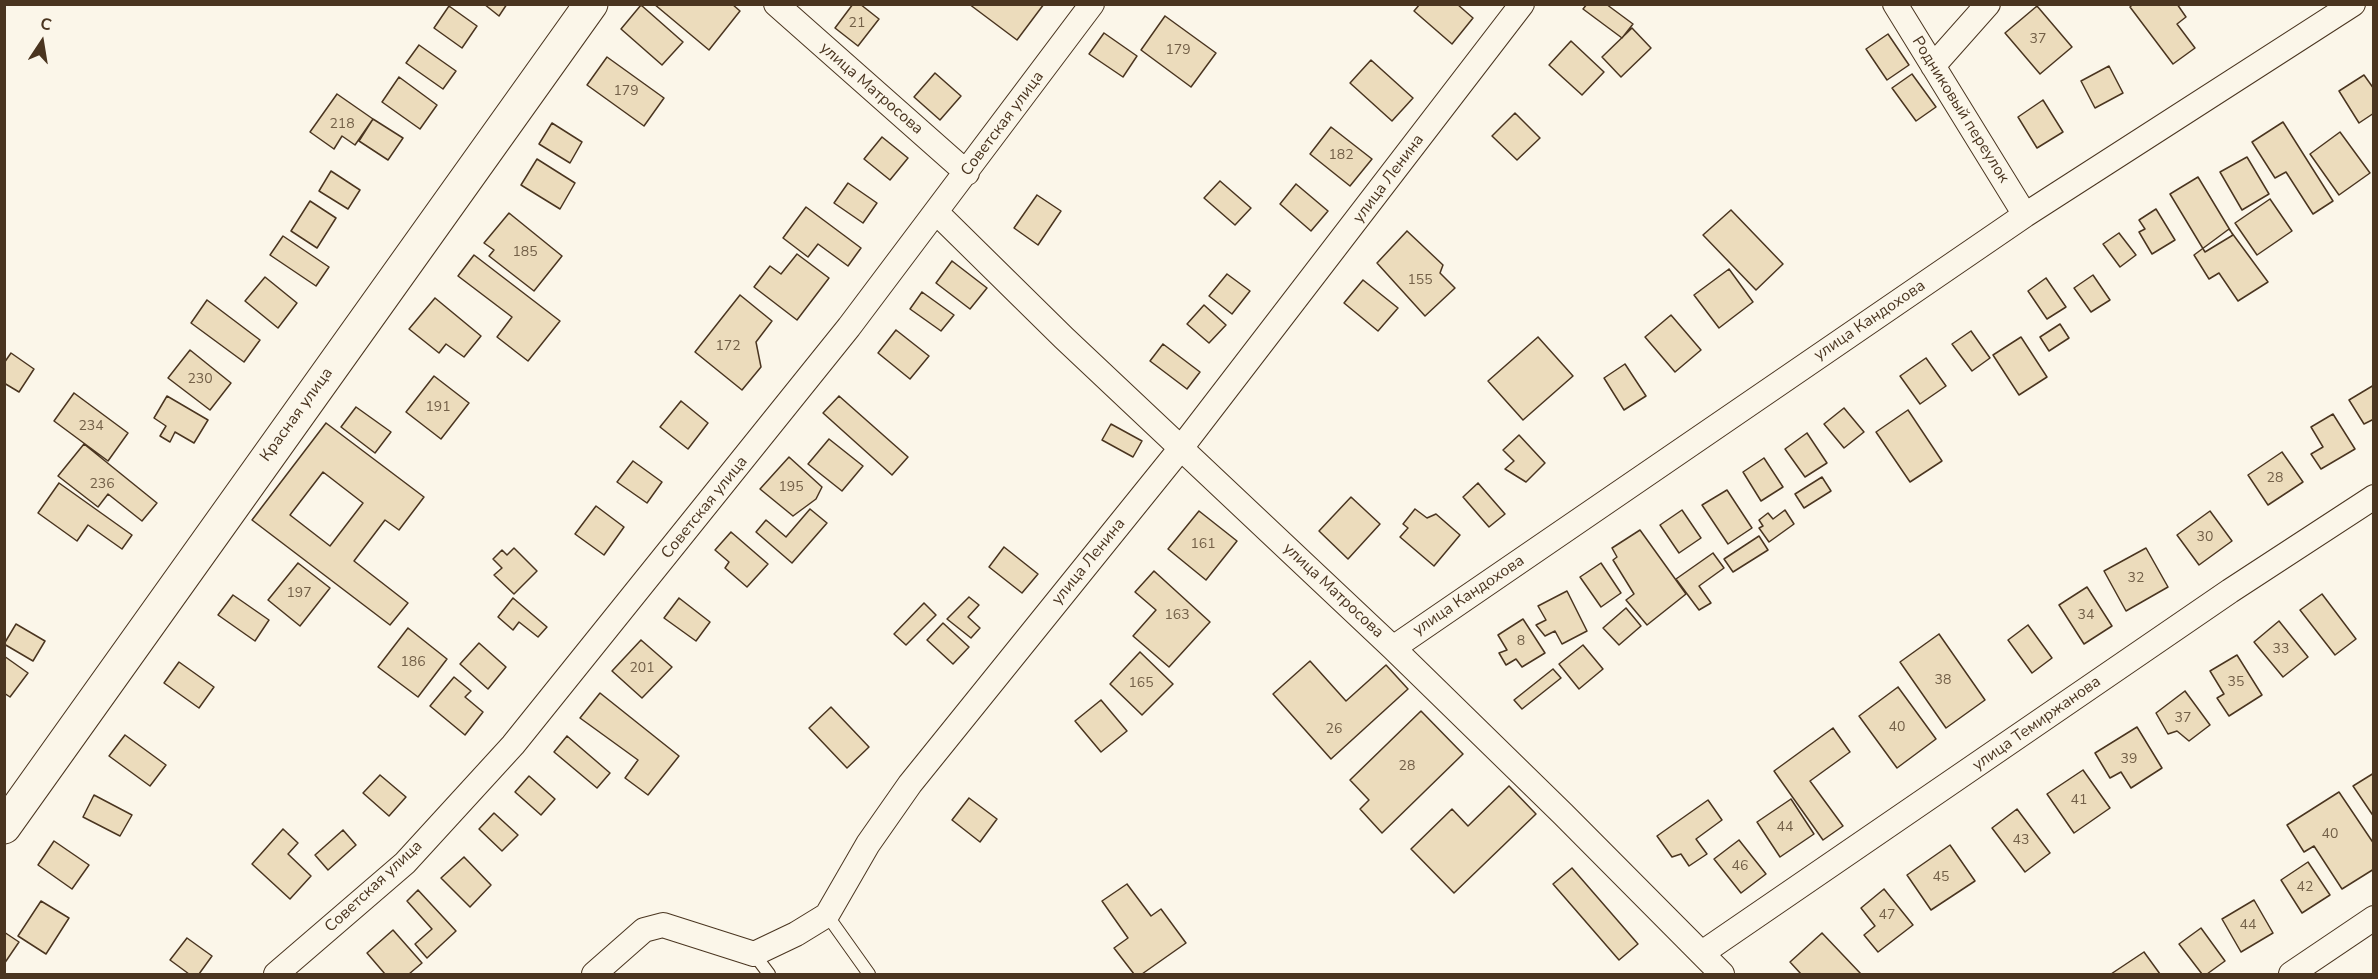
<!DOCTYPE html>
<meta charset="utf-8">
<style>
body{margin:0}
#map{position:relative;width:2378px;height:979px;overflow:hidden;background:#fbf6e9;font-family:"Nunito Sans",sans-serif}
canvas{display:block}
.frame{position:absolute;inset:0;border:6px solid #4a3520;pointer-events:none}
.north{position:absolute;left:12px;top:12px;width:60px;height:60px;-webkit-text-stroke:4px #fbf6e9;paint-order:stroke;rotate:12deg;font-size:16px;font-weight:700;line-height:24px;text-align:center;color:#4a3520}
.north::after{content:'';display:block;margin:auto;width:21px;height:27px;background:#4a3520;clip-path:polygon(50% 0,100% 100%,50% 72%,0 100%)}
</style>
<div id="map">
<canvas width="2378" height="979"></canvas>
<div class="frame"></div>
<div class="north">С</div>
</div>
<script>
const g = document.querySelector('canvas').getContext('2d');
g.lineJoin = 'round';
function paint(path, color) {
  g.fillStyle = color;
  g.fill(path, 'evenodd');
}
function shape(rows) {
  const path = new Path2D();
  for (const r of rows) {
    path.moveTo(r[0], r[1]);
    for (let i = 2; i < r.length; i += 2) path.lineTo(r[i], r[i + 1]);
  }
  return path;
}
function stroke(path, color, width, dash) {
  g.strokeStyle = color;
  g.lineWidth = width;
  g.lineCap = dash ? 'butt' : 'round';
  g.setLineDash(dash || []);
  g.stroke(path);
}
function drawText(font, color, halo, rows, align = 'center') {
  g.font = font + ' "Nunito Sans",sans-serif';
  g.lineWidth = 4.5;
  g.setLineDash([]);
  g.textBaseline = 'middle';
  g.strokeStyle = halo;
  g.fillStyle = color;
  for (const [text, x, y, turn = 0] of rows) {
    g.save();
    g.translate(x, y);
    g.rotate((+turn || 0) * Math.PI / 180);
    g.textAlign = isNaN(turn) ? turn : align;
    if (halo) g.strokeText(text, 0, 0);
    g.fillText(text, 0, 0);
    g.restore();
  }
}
const building = shape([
 [484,4,507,4,499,16,484,4],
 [654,4,732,4,740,11,709,50,654,4],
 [853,4,860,4,879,19,858,46,835,28,853,4],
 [969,4,1044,4,1017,40,969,4],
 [1420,4,1457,4,1473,18,1452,44,1414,11,1420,4],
 [1587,4,1606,4,1633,24,1622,38,1583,9,1587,4],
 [2133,4,2177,4,2186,17,2177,24,2195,48,2173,64,2130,7,2133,4],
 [641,5,683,42,662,65,621,29,641,5],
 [449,6,477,26,462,48,434,28,449,6],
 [2037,6,2072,47,2040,74,2005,33,2037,6],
 [1165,16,1216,53,1191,87,1141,50,1165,16],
 [1632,28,1651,48,1621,77,1602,57,1632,28],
 [1104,33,1137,56,1123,77,1089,54,1104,33],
 [1888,34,1909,65,1887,80,1866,49,1888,34],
 [1571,41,1604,72,1582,95,1549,65,1571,41],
 [419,45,456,71,443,89,406,63,419,45],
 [607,57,664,98,644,126,587,85,607,57],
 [1371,60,1413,98,1392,121,1350,83,1371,60],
 [2109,66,2123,93,2095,108,2081,81,2109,66],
 [935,73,961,96,940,120,914,97,935,73],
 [1912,74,1936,107,1916,121,1892,88,1912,74],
 [2364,75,2374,89,2374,113,2359,123,2339,91,2364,75],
 [399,77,437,105,420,129,382,102,399,77],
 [337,94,373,119,355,145,342,136,334,149,310,132,337,94],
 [2043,100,2063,132,2037,148,2018,117,2043,100],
 [1515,113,1540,138,1517,160,1492,136,1515,113],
 [373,119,403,138,388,160,359,141,373,119],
 [2283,122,2333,201,2313,214,2286,172,2275,178,2252,142,2283,122],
 [552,123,582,142,570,163,539,144,552,123],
 [1331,127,1372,159,1350,186,1310,154,1331,127],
 [2340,132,2370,173,2339,195,2310,154,2340,132],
 [882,137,908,158,890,180,864,159,882,137],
 [2247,157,2269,194,2242,210,2220,172,2247,157],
 [537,159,575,183,560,209,521,185,537,159],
 [331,171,360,190,348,209,319,191,331,171],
 [2198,177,2233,235,2205,252,2170,194,2198,177],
 [1220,181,1251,208,1235,225,1204,198,1220,181],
 [848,183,877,203,863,223,834,203,848,183],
 [1296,184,1328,211,1311,231,1280,204,1296,184],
 [1037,195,1061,211,1038,245,1014,228,1037,195],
 [2270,199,2292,231,2257,255,2235,223,2270,199],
 [310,201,336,218,317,248,291,231,310,201],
 [806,207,861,248,848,266,818,244,808,257,783,238,806,207],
 [2156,209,2175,240,2152,254,2139,232,2145,229,2139,220,2156,209],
 [1731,210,1783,264,1756,290,1703,235,1731,210],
 [509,213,562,256,534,291,489,256,494,250,484,243,509,213],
 [2229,229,2268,282,2238,301,2219,273,2209,279,2194,255,2229,229],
 [1407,231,1443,265,1440,273,1455,288,1425,316,1377,263,1407,231],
 [2119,233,2136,255,2120,267,2103,244,2119,233],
 [283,236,329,267,316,286,270,255,283,236],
 [797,254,829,278,797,320,754,287,770,266,781,274,797,254],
 [474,255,560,321,528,361,497,337,512,317,458,276,474,255],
 [952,261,987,288,970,309,936,283,952,261],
 [1729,269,1753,302,1719,328,1694,295,1729,269],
 [1227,274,1250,291,1232,314,1209,296,1227,274],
 [2093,275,2110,300,2091,312,2074,288,2093,275],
 [265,277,297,303,278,328,245,301,265,277],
 [2046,278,2066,307,2047,319,2028,291,2046,278],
 [1363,280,1398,308,1378,331,1344,303,1363,280],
 [922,292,954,315,941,331,910,309,922,292],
 [740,295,772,321,756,342,761,367,742,390,695,352,740,295],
 [435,298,481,336,464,357,446,344,439,353,409,329,435,298],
 [207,300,260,340,244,362,191,323,207,300],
 [1204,305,1226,325,1209,343,1187,324,1204,305],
 [1671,315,1701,350,1675,372,1645,337,1671,315],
 [2060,324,2069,338,2049,351,2040,337,2060,324],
 [896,330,929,356,910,379,878,353,896,330],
 [1971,331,1990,358,1972,371,1952,344,1971,331],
 [1538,337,1573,376,1523,420,1488,381,1538,337],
 [2021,337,2047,377,2019,395,1993,355,2021,337],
 [1163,344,1200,372,1187,389,1150,361,1163,344],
 [190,350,231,383,210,410,168,378,190,350],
 [11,353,34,369,19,392,4,383,4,363,11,353],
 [1926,358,1946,386,1920,404,1900,376,1926,358],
 [1625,364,1646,396,1624,410,1604,378,1625,364],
 [434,376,469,403,441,439,406,412,434,376],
 [2374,385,2374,419,2364,424,2349,400,2374,385],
 [74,393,128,433,108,461,54,421,74,393],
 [167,396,208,420,194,443,175,432,170,442,160,436,166,426,154,418,167,396],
 [839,396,908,457,892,475,823,413,839,396],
 [681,401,708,423,688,449,660,427,681,401],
 [356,407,391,432,375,453,341,427,356,407],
 [1844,408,1864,432,1844,448,1824,424,1844,408],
 [1908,410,1942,461,1910,482,1876,432,1908,410],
 [2333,414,2355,449,2321,469,2311,454,2323,447,2311,427,2333,414],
 [326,423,424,497,399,530,385,520,354,561,408,603,390,625,252,520,326,423],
 [323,472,363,503,330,546,290,515,323,472],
 [1111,424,1142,441,1133,457,1102,440,1111,424],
 [1807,433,1827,463,1805,477,1785,449,1807,433],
 [1519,435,1545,463,1526,482,1505,469,1514,461,1503,450,1519,435],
 [829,439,863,466,842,491,808,464,829,439],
 [84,444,157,503,142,521,108,494,98,507,58,476,84,444],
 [2282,452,2303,482,2268,505,2248,475,2282,452],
 [789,457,822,487,816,499,793,516,760,489,789,457],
 [1764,458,1783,487,1761,501,1743,472,1764,458],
 [633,461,662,482,647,503,617,482,633,461],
 [1822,477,1831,491,1804,508,1795,494,1822,477],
 [59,483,132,535,122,549,88,525,77,541,38,513,59,483],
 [1478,483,1505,514,1489,527,1463,497,1478,483],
 [1727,490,1752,528,1728,544,1702,505,1727,490],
 [1351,497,1380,524,1348,559,1319,531,1351,497],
 [596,506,624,527,604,555,575,534,596,506],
 [810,509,827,523,792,563,756,532,766,520,786,537,810,509],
 [1415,509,1427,518,1436,514,1460,535,1434,566,1400,537,1408,528,1403,524,1415,509],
 [1682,510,1701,538,1679,553,1660,525,1682,510],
 [1785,510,1794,524,1769,542,1759,528,1763,526,1759,520,1768,513,1773,519,1785,510],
 [1199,511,1237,541,1206,580,1168,549,1199,511],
 [2210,511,2232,541,2199,565,2177,535,2210,511],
 [1640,530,1686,594,1647,625,1626,600,1634,594,1613,560,1617,557,1612,548,1640,530],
 [731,532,768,564,747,587,725,568,729,562,715,550,731,532],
 [1759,536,1768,550,1733,572,1724,559,1759,536],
 [1004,547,1038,574,1022,593,989,567,1004,547],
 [514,548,537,571,514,594,494,575,502,568,493,559,502,550,507,555,514,548],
 [2146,548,2168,587,2126,611,2104,571,2146,548],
 [1713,553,1724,568,1699,586,1711,603,1699,610,1676,579,1713,553],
 [298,563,330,588,300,626,268,600,298,563],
 [1601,563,1621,593,1601,607,1580,577,1601,563],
 [1154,571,1210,622,1169,667,1133,636,1156,610,1135,592,1154,571],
 [2087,587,2112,626,2084,644,2059,605,2087,587],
 [1567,591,1587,631,1562,644,1555,631,1545,636,1536,625,1546,620,1538,606,1567,591],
 [2322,594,2356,639,2335,655,2300,610,2322,594],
 [233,595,269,620,255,641,218,615,233,595],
 [969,597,979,605,968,617,980,628,971,638,947,619,969,597],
 [513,598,547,627,538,637,519,622,513,630,498,617,513,598],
 [679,598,710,622,696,641,664,618,679,598],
 [924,603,936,615,906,645,894,634,924,603],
 [1626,608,1641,626,1619,645,1603,628,1626,608],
 [1523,619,1545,653,1522,667,1516,659,1506,665,1499,653,1507,650,1498,635,1523,619],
 [2279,621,2308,657,2283,677,2254,642,2279,621],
 [943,623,969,647,953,664,927,640,943,623],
 [16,624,45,641,33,661,4,644,16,624],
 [2028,625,2052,658,2032,673,2008,640,2028,625],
 [408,628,447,659,418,697,378,667,408,628],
 [1939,634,1985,700,1946,728,1900,662,1939,634],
 [641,640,672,667,642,698,612,671,641,640],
 [479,643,506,667,488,689,460,664,479,643],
 [1583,645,1603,669,1579,689,1559,664,1583,645],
 [1140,652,1173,684,1142,715,1110,684,1140,652],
 [2237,655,2262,695,2229,716,2217,698,2224,694,2210,671,2237,655],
 [4,656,28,673,10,697,4,693,4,656],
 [1310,661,1346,701,1386,665,1408,689,1331,759,1273,694,1310,661],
 [179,662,214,687,199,708,164,683,179,662],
 [1553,669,1561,678,1522,709,1514,700,1553,669],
 [454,677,471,691,465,697,483,712,465,735,430,706,454,677],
 [1898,687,1936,739,1897,768,1859,716,1898,687],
 [2185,691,2210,725,2189,741,2177,731,2168,734,2156,713,2185,691],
 [600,693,679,756,648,795,625,778,638,760,580,718,600,693],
 [1101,700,1127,731,1101,752,1075,721,1101,700],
 [831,707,869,747,847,768,809,728,831,707],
 [1421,711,1463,754,1382,833,1360,809,1369,800,1350,780,1421,711],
 [2137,727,2162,768,2131,788,2121,772,2110,778,2095,753,2137,727],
 [1833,728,1850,752,1810,781,1843,826,1823,840,1774,771,1833,728],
 [125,735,166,765,150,786,109,756,125,735],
 [567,736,610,773,597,788,554,752,567,736],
 [2083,770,2110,808,2074,833,2047,794,2083,770],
 [2374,773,2374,817,2353,786,2374,773],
 [380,775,406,797,389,816,363,793,380,775],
 [529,776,555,799,541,815,515,792,529,776],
 [1509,786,1536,814,1454,893,1411,849,1452,809,1468,826,1509,786],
 [2339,792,2374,844,2374,869,2342,889,2314,846,2304,852,2287,825,2339,792],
 [94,795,132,815,120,836,83,817,94,795],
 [969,798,997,819,980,842,952,820,969,798],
 [1791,799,1814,834,1780,857,1757,822,1791,799],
 [1708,800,1722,820,1696,839,1707,854,1689,866,1681,854,1672,857,1657,836,1708,800],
 [2017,809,2050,853,2025,872,1992,828,2017,809],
 [494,813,518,835,502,851,479,829,494,813],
 [283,829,298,843,288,854,311,876,290,899,252,864,283,829],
 [343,830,356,845,328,870,315,855,343,830],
 [1739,840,1766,874,1741,893,1714,859,1739,840],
 [54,841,89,865,72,889,38,865,54,841],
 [1950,845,1975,881,1931,910,1907,875,1950,845],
 [464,857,491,885,470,907,441,878,464,857],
 [2308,862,2330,895,2302,913,2281,880,2308,862],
 [1572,868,1638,944,1619,960,1553,884,1572,868],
 [1127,884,1151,916,1161,909,1186,943,1142,974,1134,974,1114,948,1128,938,1102,901,1127,884],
 [1884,889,1913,925,1878,952,1864,935,1875,926,1861,908,1884,889],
 [418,890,456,931,427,958,415,944,432,929,407,901,418,890],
 [2254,900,2273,933,2241,952,2222,919,2254,900],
 [41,901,69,918,46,954,18,936,41,901],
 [2201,928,2225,961,2207,974,2202,974,2179,944,2201,928],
 [393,930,422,963,409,974,385,974,367,953,393,930],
 [4,932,19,942,4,964,4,932],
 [1822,933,1861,974,1801,974,1790,962,1822,933],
 [187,938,212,956,199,974,189,974,170,960,187,938],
 [2144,952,2160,974,2111,974,2144,952]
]);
const lane = shape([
 [827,915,869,974],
 [754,954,769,974]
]);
const street = shape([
 [776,4,967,173],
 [1895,4,2025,215],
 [1933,66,1988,4],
 [937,213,1064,338,1393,648,1563,814,1722,974],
 [1393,648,2025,215,2353,4],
 [1702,953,2230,591,2374,497],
 [276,974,405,863,513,745,849,327,1092,4],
 [594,974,644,930,663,925,754,954,796,934,827,915,868,844,910,784,1181,448,1522,4],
 [2291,974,2374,918]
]);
const secondary = shape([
 [4,827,591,4]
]);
const numberNames = [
 ["21",857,24],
 ["37",2038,40],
 ["179",1178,51],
 ["179",626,92],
 ["218",342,125],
 ["182",1341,156],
 ["185",525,253],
 ["155",1420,281],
 ["172",728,347],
 ["230",200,380],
 ["191",438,408],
 ["234",91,427],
 ["28",2275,479],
 ["236",102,485],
 ["195",791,488],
 ["30",2205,538],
 ["161",1203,545],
 ["32",2136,579],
 ["197",299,594],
 ["163",1177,616],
 ["34",2086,616],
 ["8",1521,642],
 ["33",2281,650],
 ["186",413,663],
 ["201",642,669],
 ["38",1943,681],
 ["35",2236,683],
 ["165",1141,684],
 ["37",2183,719],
 ["40",1897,728],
 ["26",1334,730],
 ["39",2129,760],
 ["28",1407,767],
 ["41",2079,801],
 ["44",1785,828],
 ["40",2330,835],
 ["43",2021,841],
 ["46",1740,867],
 ["45",1941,878],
 ["42",2305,888],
 ["47",1887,916],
 ["44",2248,926]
];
const streetNames = [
 ["улица Матросова",871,89,41],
 ["Родниковый переулок",1960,110,58],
 ["Советская улица",1003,124,-53],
 ["улица Ленина",1389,179,-53],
 ["улица Кандохова",1870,321,-34],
 ["Красная улица",297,415,-54],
 ["Советская улица",705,508,-51],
 ["улица Ленина",1089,562,-51],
 ["улица Матросова",1333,591,43],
 ["улица Кандохова",1469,596,-34],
 ["улица Темиржанова",2037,724,-35],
 ["Советская улица",374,887,-43]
];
paint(building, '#ecdcbc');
stroke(building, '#4a3520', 1.5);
stroke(lane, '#4a3520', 14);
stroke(street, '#4a3520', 26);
stroke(secondary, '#4a3520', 35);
stroke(lane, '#fbf6e9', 12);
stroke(street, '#fbf6e9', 24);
stroke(secondary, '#fbf6e9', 33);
drawText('14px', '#725f47', null, numberNames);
drawText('16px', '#4a3520', '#fbf6e9', streetNames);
</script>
